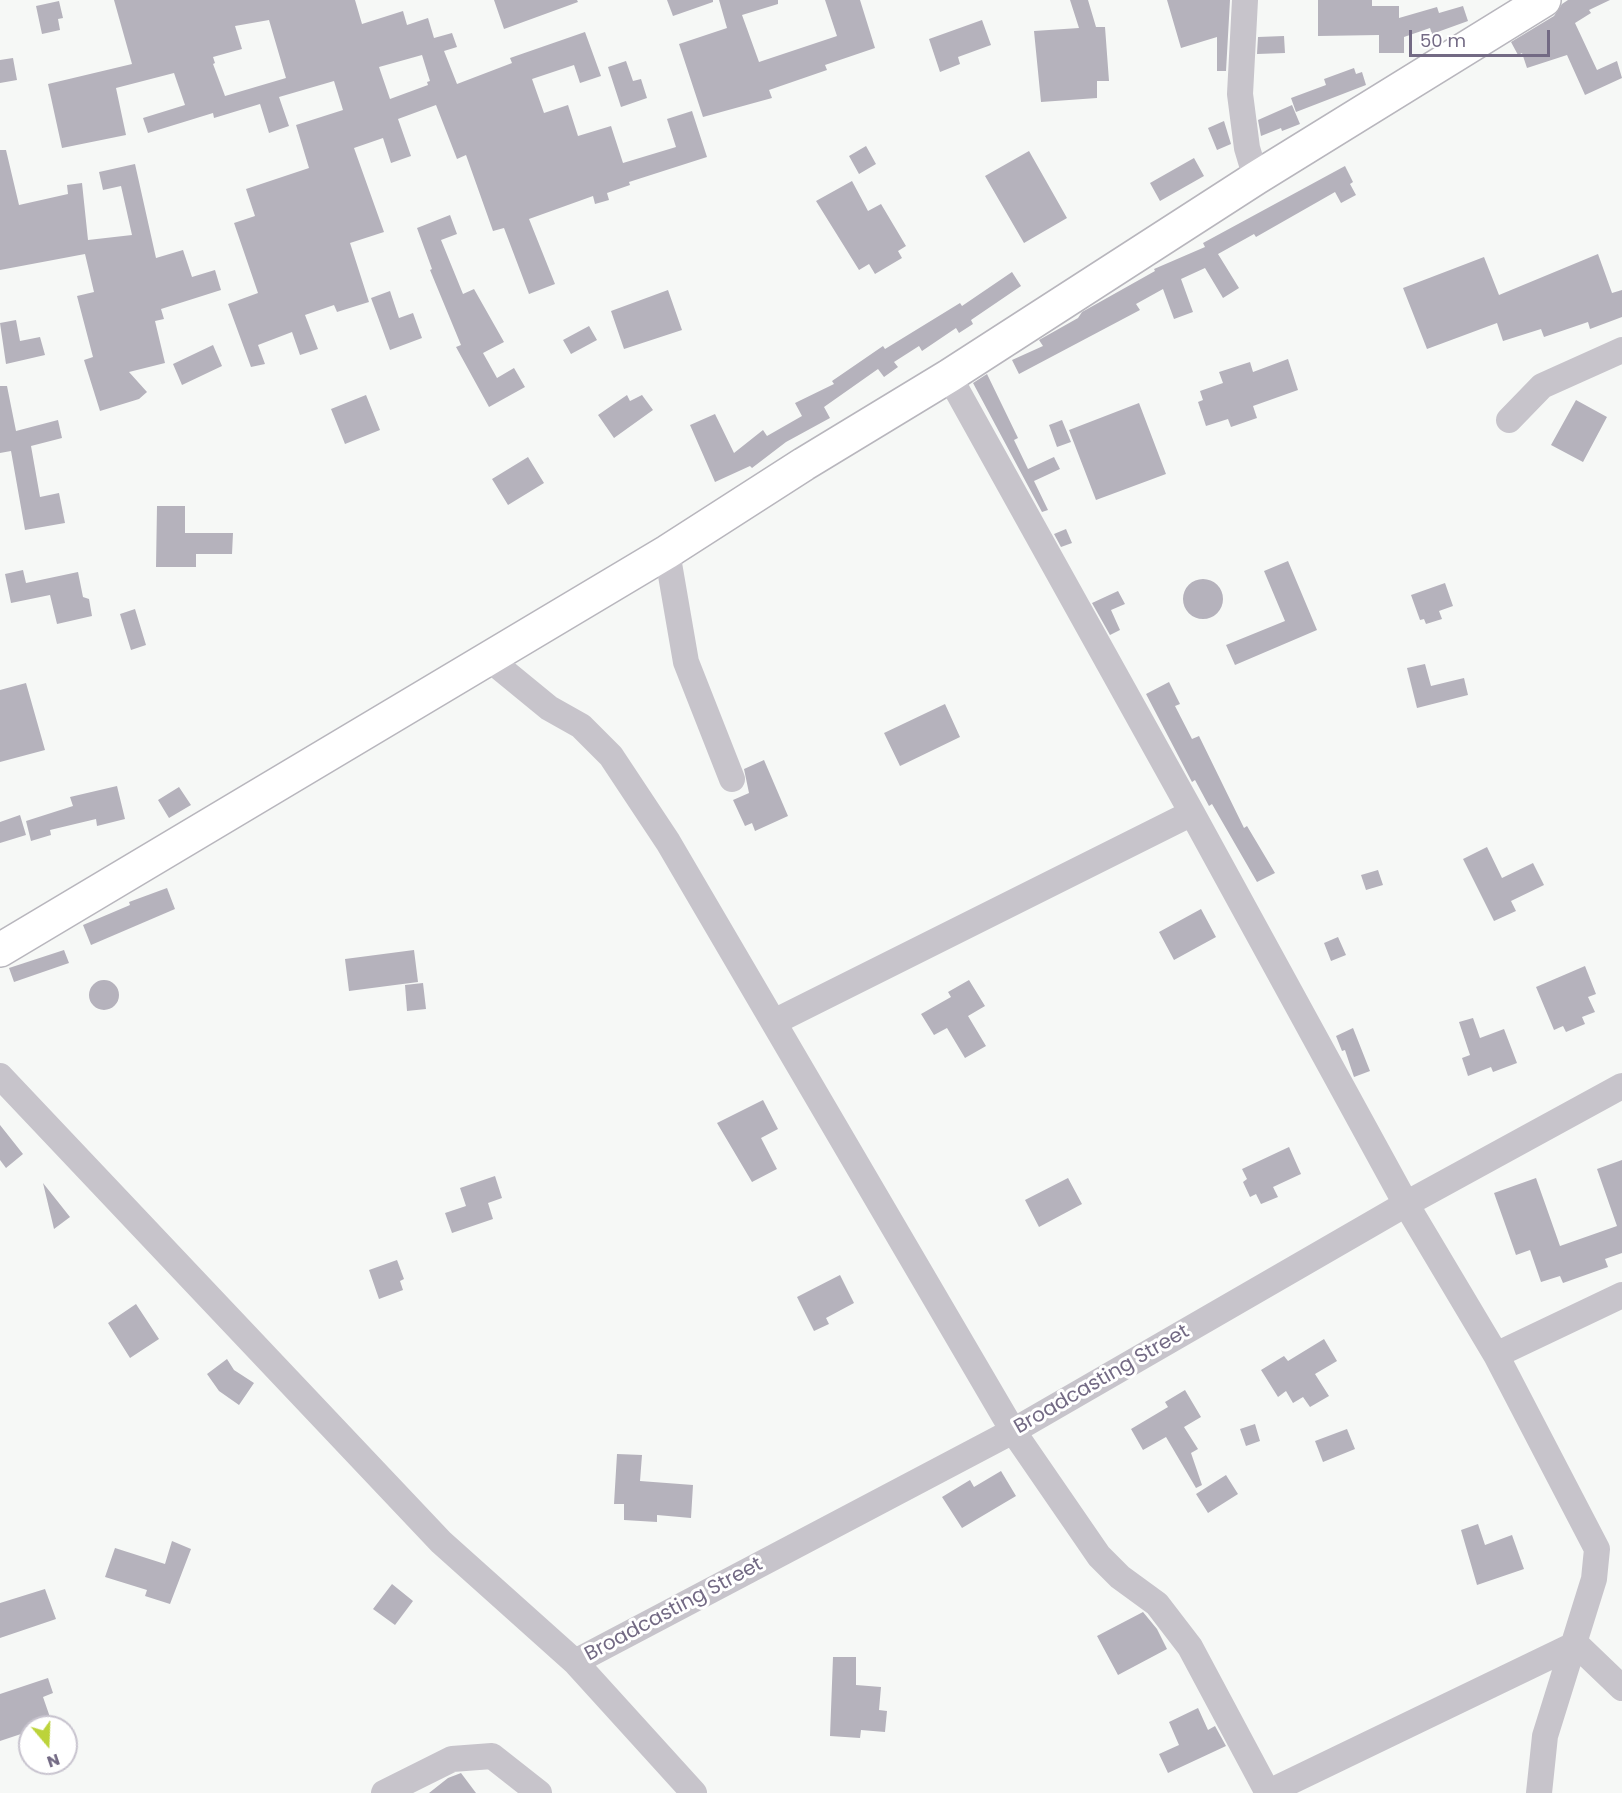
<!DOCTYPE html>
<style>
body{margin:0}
#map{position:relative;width:1622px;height:1793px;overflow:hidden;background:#f6f8f6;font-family:Poppins,sans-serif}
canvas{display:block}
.north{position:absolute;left:18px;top:1715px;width:60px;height:60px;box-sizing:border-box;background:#fff;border:2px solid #c7c3ce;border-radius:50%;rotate:161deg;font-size:16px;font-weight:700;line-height:24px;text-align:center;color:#736a84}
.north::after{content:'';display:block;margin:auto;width:21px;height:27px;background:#bcd33a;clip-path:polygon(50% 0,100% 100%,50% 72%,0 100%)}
.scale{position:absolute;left:1409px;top:30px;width:141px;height:27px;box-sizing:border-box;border:3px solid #736a84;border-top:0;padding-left:8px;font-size:18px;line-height:21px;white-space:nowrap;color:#736a84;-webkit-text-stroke:4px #fff;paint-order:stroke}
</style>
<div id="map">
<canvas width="1622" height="1793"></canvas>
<div class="north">N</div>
<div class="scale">50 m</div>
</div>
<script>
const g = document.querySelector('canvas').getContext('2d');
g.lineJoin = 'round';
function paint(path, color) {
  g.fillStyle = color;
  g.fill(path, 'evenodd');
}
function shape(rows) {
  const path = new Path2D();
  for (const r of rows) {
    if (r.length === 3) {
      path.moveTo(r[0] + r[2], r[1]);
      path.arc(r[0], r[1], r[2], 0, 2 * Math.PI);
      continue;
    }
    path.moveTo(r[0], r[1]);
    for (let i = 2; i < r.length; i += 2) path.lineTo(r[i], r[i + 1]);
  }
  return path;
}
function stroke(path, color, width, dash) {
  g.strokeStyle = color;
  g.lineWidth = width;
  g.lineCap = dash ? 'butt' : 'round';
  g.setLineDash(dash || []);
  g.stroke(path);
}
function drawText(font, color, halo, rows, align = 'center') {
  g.font = font + ' Poppins,sans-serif';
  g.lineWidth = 6;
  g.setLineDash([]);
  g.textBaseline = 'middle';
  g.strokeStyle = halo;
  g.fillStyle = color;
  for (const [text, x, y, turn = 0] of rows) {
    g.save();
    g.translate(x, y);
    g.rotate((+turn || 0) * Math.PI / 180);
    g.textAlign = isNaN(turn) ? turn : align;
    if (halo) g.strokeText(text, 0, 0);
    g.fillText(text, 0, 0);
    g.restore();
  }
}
const building = shape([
 [114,0,355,0,362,24,403,11,407,25,428,18,434,38,452,33,457,47,444,51,457,84,512,63,510,58,585,32,601,76,580,83,574,65,532,79,544,113,568,105,578,136,611,126,623,163,676,147,667,119,692,111,707,157,629,182,630,185,607,193,609,200,595,204,593,196,529,219,555,284,529,294,504,228,493,231,466,155,457,159,436,105,398,119,411,156,391,163,383,138,354,148,384,232,350,243,369,302,337,312,334,305,305,315,318,349,300,355,292,332,258,345,265,364,251,367,228,304,258,293,234,223,255,216,246,189,309,168,296,125,343,110,334,81,279,97,289,126,269,133,260,104,214,118,213,113,148,133,143,118,185,105,174,73,116,88,126,135,62,148,48,84,132,64],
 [269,20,286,78,225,96,213,64,215,63,213,57,242,49,235,26],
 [422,55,430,81,427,82,428,85,390,99,379,67],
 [494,0,577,0,578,2,504,29],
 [667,0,713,0,713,2,673,16],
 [719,0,778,0,778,4,742,15,759,62,837,36,825,0,860,0,875,48,825,65,827,70,769,90,772,98,703,117,679,44,727,28],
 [1070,0,1088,0,1096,27,1105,27,1109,81,1097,81,1097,98,1041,102,1034,31,1079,28],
 [1167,0,1230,0,1226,71,1217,71,1217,37,1181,48],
 [1318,0,1372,0,1372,6,1399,6,1399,18,1437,7,1439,13,1463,6,1468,21,1432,34,1430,28,1404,37,1404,53,1379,53,1379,35,1318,36],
 [1568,0,1610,0,1589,10,1591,13,1575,23,1597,70,1617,61,1622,78,1585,95,1567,55,1527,68,1522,53,1518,55,1511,42,1554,16,1562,4],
 [59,1,63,18,58,19,60,30,42,34,36,6],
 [982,20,991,45,958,57,960,64,940,72,929,39],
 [1284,36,1285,53,1257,54,1258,37],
 [13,58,17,80,0,83,0,60],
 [626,61,633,81,641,79,647,98,621,107,608,67],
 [1354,68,1356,74,1362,72,1366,85,1296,112,1291,98,1326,85,1324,79],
 [1292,105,1300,124,1282,131,1281,128,1261,136,1258,120],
 [1224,121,1231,144,1217,150,1208,128],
 [866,146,876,164,859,174,849,156],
 [0,150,6,150,19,205,68,194,67,185,82,183,88,240,132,235,121,186,103,190,99,172,135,164,156,258,183,250,192,277,215,270,221,290,161,309,164,319,155,321,165,363,129,372,147,392,139,399,100,411,84,360,93,357,77,296,94,292,85,254,0,270],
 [1029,151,1067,218,1024,243,985,176],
 [1194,158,1204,176,1160,201,1150,183],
 [1345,166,1353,182,1350,184,1356,195,1341,203,1335,192,1256,237,1254,234,1218,254,1239,288,1223,298,1205,268,1181,279,1193,312,1174,319,1163,289,1136,304,1140,310,1019,374,1012,360,1043,346,1039,340,1078,318,1082,312,1155,271,1154,269,1205,247,1203,243],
 [852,181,868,211,881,204,906,246,898,251,902,258,875,274,869,264,859,270,816,201],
 [450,215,457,234,441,240,463,294,474,289,504,342,483,353,497,378,514,368,525,387,489,407,456,347,461,345,430,270,432,269,417,228],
 [1598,254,1612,293,1622,290,1622,317,1590,329,1588,322,1544,337,1541,329,1503,341,1497,323,1427,349,1403,288,1484,257,1499,295],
 [1012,272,1021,286,971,320,973,324,959,333,956,328,922,351,919,346,894,362,898,367,884,377,878,369,824,407,830,418,786,442,752,468,750,466,715,482,690,425,715,414,734,453,763,430,767,436,802,416,795,403,834,384,832,381,883,346,885,349,960,303,962,306],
 [668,290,682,330,624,349,611,311],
 [390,291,399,318,413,313,422,338,390,350,371,298],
 [16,320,20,341,40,337,45,355,6,364,0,323],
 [589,326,597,340,571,354,563,340],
 [213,345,222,366,182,385,173,364],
 [1288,359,1298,390,1253,406,1257,418,1231,427,1228,419,1206,426,1198,402,1203,400,1200,391,1223,383,1219,372,1250,362,1253,372],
 [987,374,1018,438,1014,440,1028,469,1054,457,1060,469,1034,481,1048,510,1042,512,973,383],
 [0,386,7,386,16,431,58,420,62,438,31,446,40,497,59,493,65,523,25,530,11,451,0,453],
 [366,395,380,430,345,444,331,409],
 [627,395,630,401,642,395,653,410,614,438,598,415],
 [1576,400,1607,417,1583,462,1551,445],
 [1139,403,1166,474,1096,500,1069,430],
 [1062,420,1071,442,1057,447,1049,425],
 [528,457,544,483,508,505,492,479],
 [157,506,185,506,185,533,233,533,232,554,196,554,196,567,156,567],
 [1066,529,1072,543,1061,547,1054,534],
 [1288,561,1317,630,1235,665,1226,645,1285,621,1264,571],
 [23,570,26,583,78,572,83,597,89,599,92,616,57,624,50,595,11,603,5,574],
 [1203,599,20],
 [1445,583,1453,606,1439,611,1442,619,1426,624,1424,619,1420,620,1411,595],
 [1118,591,1125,604,1111,610,1120,630,1110,635,1092,603],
 [135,609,146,645,131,650,120,614],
 [1425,664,1431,686,1464,678,1468,695,1417,708,1407,668],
 [1169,682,1180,704,1175,706,1192,739,1199,736,1244,828,1247,826,1275,873,1257,882,1212,804,1209,806,1195,780,1192,782,1146,694],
 [26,683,45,750,0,762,0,690],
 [945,704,960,737,900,766,884,733],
 [764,760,788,816,755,831,752,823,745,826,733,800,749,793,744,769],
 [117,786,125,819,97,826,96,819,50,830,51,835,31,841,26,821,73,806,70,797],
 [179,787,191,805,169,818,158,800],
 [20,815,26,835,0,843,0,822],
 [1487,847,1502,878,1533,863,1544,885,1511,901,1516,911,1494,921,1463,859],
 [1378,870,1383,885,1366,890,1361,875],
 [167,888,175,909,91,945,83,925,130,905,129,902],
 [1201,909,1216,937,1174,960,1159,932],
 [1338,937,1346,955,1331,961,1324,943],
 [64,950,69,963,14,982,9,968],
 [414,950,418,982,349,991,345,959],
 [1585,966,1596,994,1588,997,1595,1012,1582,1017,1585,1024,1566,1032,1563,1026,1554,1030,1536,987],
 [104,995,15],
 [969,980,985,1006,968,1016,986,1046,965,1058,947,1028,934,1035,921,1014,951,997,948,992],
 [423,983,426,1009,407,1011,405,985],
 [1473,1018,1480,1038,1504,1029,1517,1063,1493,1072,1491,1067,1468,1076,1462,1058,1470,1055,1459,1022],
 [1353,1028,1370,1071,1354,1077,1345,1050,1342,1051,1336,1036],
 [763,1100,778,1129,761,1138,777,1169,752,1182,717,1123],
 [0,1125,23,1154,6,1168,0,1160],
 [1289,1147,1301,1174,1273,1187,1278,1197,1261,1204,1256,1194,1250,1197,1243,1182,1247,1179,1242,1169],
 [1622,1160,1622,1253,1605,1259,1608,1267,1563,1283,1560,1276,1541,1282,1530,1250,1516,1255,1494,1193,1536,1178,1560,1246,1617,1226,1597,1169],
 [495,1176,502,1198,488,1203,493,1219,452,1233,445,1213,466,1206,460,1188],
 [1068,1178,1082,1204,1039,1227,1025,1200],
 [43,1183,70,1217,54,1229],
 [397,1260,404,1279,400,1281,403,1290,379,1299,369,1270],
 [840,1275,854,1303,826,1318,829,1324,814,1331,797,1297],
 [136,1304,159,1339,130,1358,108,1323],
 [1324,1339,1337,1361,1315,1374,1329,1396,1310,1407,1303,1397,1293,1403,1286,1391,1278,1397,1261,1370,1284,1356,1288,1361],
 [227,1359,234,1370,254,1383,239,1405,219,1391,207,1374],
 [1185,1390,1201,1417,1184,1427,1198,1449,1191,1453,1202,1485,1196,1488,1166,1437,1143,1450,1131,1429,1168,1407,1165,1402],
 [1255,1424,1260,1441,1246,1446,1240,1429],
 [1347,1429,1355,1449,1323,1462,1315,1441],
 [617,1454,642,1455,640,1481,693,1485,691,1518,657,1515,657,1522,624,1520,624,1504,614,1504],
 [1001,1471,1016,1496,962,1528,942,1497,970,1480,974,1487],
 [1226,1475,1238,1494,1208,1513,1196,1494],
 [1478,1524,1485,1545,1512,1535,1524,1569,1477,1585,1461,1530],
 [172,1541,191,1549,170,1604,145,1596,147,1590,105,1577,115,1548,165,1564],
 [392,1584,413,1601,395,1625,373,1609],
 [45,1589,56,1619,0,1638,0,1603],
 [1143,1612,1157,1629,1167,1649,1118,1675,1097,1636],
 [833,1657,856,1657,856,1685,881,1687,879,1710,887,1711,885,1732,861,1730,860,1738,830,1736],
 [48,1678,53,1693,43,1697,52,1723,30,1727,30,1731,0,1741,0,1694],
 [1198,1708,1208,1730,1215,1726,1226,1746,1168,1773,1159,1754,1179,1745,1169,1722],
 [461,1773,476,1793,429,1793,448,1778]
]);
const minor = shape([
 [1245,0,1240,94,1247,148,1256,178],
 [949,376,1192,813,1406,1204,1496,1355,1597,1549,1594,1579,1545,1736,1539,1793],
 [1509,420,1542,386,1622,350],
 [667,552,686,662,732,779],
 [488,658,549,708,581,726,611,756,668,842,1013,1431,1099,1556,1120,1577,1157,1604,1190,1647,1268,1793],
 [774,1022,1192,813],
 [0,1076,441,1542,575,1662,694,1793],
 [1496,1355,1622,1295],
 [1576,1644,1622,1688],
 [575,1662,1013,1431,1406,1204,1622,1086],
 [384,1793,452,1759,492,1756,539,1793],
 [1267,1793,1576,1644]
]);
const major = shape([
 [0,950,667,552,804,464,949,376,1256,178,1544,0]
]);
const streetNames = [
 ["Broadcasting Street",1102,1380,-30],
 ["Broadcasting Street",674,1610,-28]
];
paint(building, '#b5b2bc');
stroke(major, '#b8b6bd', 36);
stroke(minor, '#c7c4cb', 26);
stroke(major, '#fff', 33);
drawText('20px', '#736a84', '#fff', streetNames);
</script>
